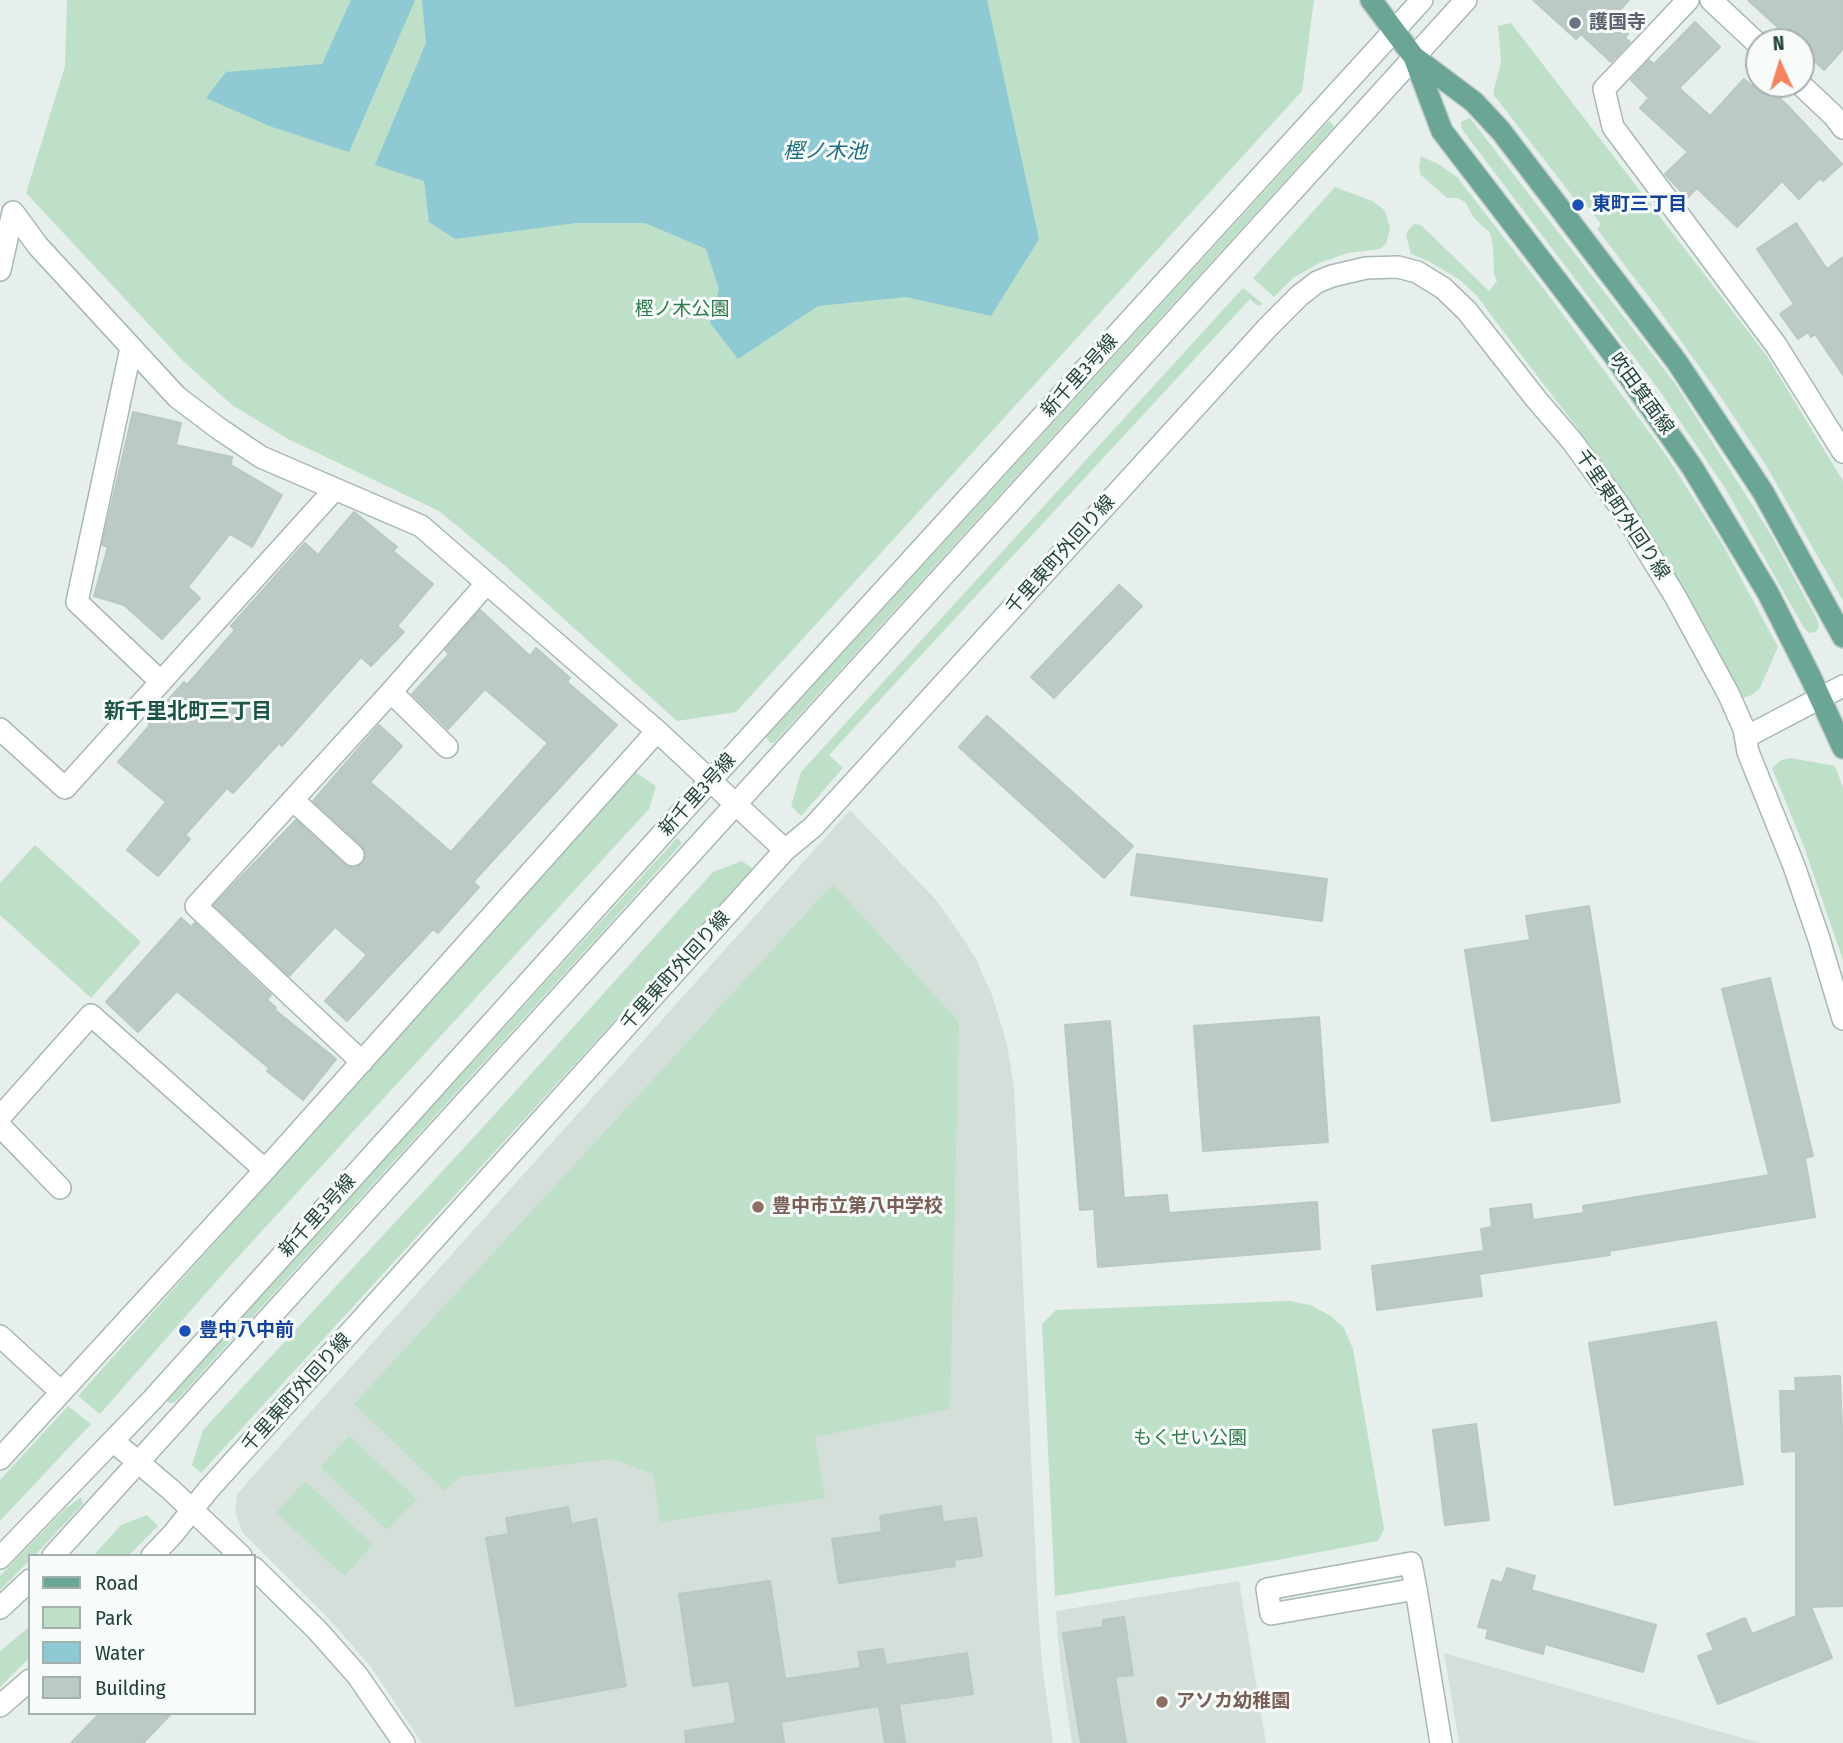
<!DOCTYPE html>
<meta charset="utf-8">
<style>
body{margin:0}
#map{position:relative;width:1843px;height:1743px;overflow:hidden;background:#e6efeb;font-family:"Fira Sans Condensed",sans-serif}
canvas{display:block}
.legend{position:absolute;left:28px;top:1554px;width:228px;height:161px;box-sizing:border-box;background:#f7fbf9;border:2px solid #a3b1ad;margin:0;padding:9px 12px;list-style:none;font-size:21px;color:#24423a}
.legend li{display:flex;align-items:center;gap:14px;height:35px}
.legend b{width:35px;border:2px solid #a3b1ad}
.north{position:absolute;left:1745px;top:28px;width:70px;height:70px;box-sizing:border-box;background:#f7fbf9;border:2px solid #a3b1ad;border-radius:50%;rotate:356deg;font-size:19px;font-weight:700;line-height:28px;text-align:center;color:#24423a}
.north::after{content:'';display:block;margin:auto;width:24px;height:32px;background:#f4845f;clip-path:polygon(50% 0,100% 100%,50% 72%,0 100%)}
</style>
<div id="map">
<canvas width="1843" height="1743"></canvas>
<ul class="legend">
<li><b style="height:9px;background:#6aa596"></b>Road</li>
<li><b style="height:19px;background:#bfe0c8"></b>Park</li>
<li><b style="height:19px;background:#8ec9d4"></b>Water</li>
<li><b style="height:19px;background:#bbcac4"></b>Building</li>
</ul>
<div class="north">N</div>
</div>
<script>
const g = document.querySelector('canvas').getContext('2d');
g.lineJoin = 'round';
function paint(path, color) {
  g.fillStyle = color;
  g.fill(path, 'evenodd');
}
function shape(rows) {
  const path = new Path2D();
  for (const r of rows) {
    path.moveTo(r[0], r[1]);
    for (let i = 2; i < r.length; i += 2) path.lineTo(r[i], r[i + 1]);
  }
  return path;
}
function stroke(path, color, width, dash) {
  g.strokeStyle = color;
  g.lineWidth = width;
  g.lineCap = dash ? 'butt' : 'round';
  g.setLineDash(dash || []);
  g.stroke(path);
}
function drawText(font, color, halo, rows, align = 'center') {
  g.font = font + ' "Fira Sans Condensed","Noto Sans JP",sans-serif';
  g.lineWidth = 6;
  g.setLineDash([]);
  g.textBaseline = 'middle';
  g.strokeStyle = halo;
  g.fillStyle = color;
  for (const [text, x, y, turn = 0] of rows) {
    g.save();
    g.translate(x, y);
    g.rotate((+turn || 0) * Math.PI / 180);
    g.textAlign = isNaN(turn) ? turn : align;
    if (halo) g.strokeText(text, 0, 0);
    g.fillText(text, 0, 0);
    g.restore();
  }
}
const built = shape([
 [850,810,937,901,960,934,976,959,992,995,1007,1044,1014,1087,1038,1607,1042,1664,1053,1743,422,1743,371,1667,328,1618,243,1533,235,1512,237,1494],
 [1239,1581,1266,1743,1072,1743,1060,1662,1056,1611],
 [1444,1653,1760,1743,1459,1743]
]);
const green = shape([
 [67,0,1314,0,1302,91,736,712,677,721,504,565,439,511,288,439,232,405,182,360,26,193,65,66],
 [1511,23,1767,356,1843,481,1843,601,1767,467,1716,390,1659,310,1597,229,1601,224,1578,195,1574,198,1493,94,1501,62,1498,26],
 [1470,118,1674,382,1770,533,1817,619,1819,627,1816,632,1809,633,1804,628,1725,488,1659,390,1461,128,1461,122],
 [1330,121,1334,127,774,743,770,743,766,737,1327,123],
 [1421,156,1438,164,1457,177,1553,301,1668,458,1723,545,1778,647,1760,688,1752,695,1739,699,1628,502,1578,429,1506,335,1477,296,1460,280,1430,262,1411,254,1406,235,1408,230,1414,224,1421,225,1489,291,1497,281,1494,274,1493,246,1490,233,1474,218,1465,202,1457,198,1447,198,1421,175,1419,168],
 [1335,187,1372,201,1382,208,1386,213,1390,229,1386,244,1380,249,1348,253,1319,263,1293,278,1274,297,1253,278],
 [1243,288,1263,304,1258,306,1250,299,829,755,843,768,801,816,791,806,801,772],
 [1791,758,1835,766,1843,788,1843,960,1803,844,1772,768,1781,760],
 [635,772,656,786,649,809,228,1268,100,1414,78,1396],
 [677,838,682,843,614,919,177,1400,173,1403,169,1403,167,1400,168,1396],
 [35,845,141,942,91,998,0,915,0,883],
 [742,861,753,869,201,1473,192,1465,203,1430,485,1125,713,872],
 [833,884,959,1022,950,1409,815,1437,825,1498,660,1522,653,1474,612,1459,460,1477,445,1491,354,1404],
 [1289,1301,1310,1305,1331,1316,1344,1328,1353,1349,1384,1529,1378,1541,1245,1566,1055,1596,1042,1324,1056,1310],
 [68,1406,91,1424,0,1521,0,1480],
 [349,1436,417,1499,387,1530,320,1467],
 [305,1481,373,1545,344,1576,276,1513],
 [81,1497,83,1504,34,1556,30,1556,30,1560,0,1590,0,1576,64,1510],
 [147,1515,158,1526,128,1556,93,1556,121,1525],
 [30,1626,30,1657,0,1687,0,1651]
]);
const water = shape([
 [351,0,415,0,349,152,272,127,206,98,226,72,322,64],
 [422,0,987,0,1039,239,991,316,906,297,818,306,738,359,710,323,719,289,706,249,645,223,576,223,455,239,429,222,424,181,375,165,426,43]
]);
const building = shape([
 [1533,0,1629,0,1611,19,1628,34,1625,38,1630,42,1611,62,1581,34,1576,39,1533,0],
 [1748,0,1843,0,1843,49,1824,70,1801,49,1801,42,1794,42,1748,0],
 [1695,22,1720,47,1679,88,1710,116,1744,79,1752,86,1758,79,1759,84,1764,84,1787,105,1842,164,1823,181,1820,178,1799,199,1782,181,1737,227,1697,188,1687,198,1665,174,1688,152,1640,108,1649,98,1631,80,1649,60,1654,64,1695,22],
 [1796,223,1827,269,1843,257,1843,375,1815,334,1811,337,1808,332,1798,339,1780,314,1794,304,1757,249,1796,223],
 [133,412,181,423,176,445,232,457,231,465,282,495,252,547,230,534,188,587,200,598,162,639,124,605,94,596,108,547,102,545,133,412],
 [354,512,397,547,393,551,433,584,397,626,404,632,371,666,361,657,282,746,279,743,233,793,227,788,185,835,190,839,158,876,127,850,166,802,118,762,150,725,148,723,184,682,187,685,235,630,231,626,305,543,318,555,354,512],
 [1119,585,1142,606,1054,698,1031,677,1119,585],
 [480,610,530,656,536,648,570,678,567,682,617,725,473,882,479,887,438,933,433,929,347,1021,325,1001,367,955,335,927,289,976,214,905,296,820,345,865,356,868,363,863,366,852,362,846,313,801,379,725,402,746,370,782,451,852,548,743,485,689,448,729,412,694,449,654,445,650,480,610],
 [987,716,1133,846,1104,878,959,747,987,716],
 [1137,854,1327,879,1322,921,1131,895,1137,854],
 [1589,906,1620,1102,1492,1121,1465,950,1530,940,1526,916,1589,906],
 [181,918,191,927,195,923,271,995,267,1000,276,1008,275,1010,336,1059,303,1100,267,1071,269,1068,177,991,138,1032,106,1002,181,918],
 [1770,978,1813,1156,1805,1158,1815,1217,1609,1251,1610,1255,1479,1274,1482,1296,1377,1310,1372,1266,1484,1251,1481,1229,1492,1227,1490,1209,1531,1204,1533,1220,1584,1213,1583,1206,1769,1175,1722,989,1770,978],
 [1319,1017,1328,1142,1203,1151,1194,1026,1319,1017],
 [1110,1021,1124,1198,1167,1195,1169,1213,1317,1202,1320,1249,1098,1267,1094,1209,1080,1210,1065,1025,1110,1021],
 [1716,1322,1743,1484,1615,1505,1589,1343,1716,1322],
 [1840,1376,1843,1455,1843,1606,1811,1607,1832,1658,1718,1704,1698,1656,1714,1650,1707,1634,1745,1618,1752,1634,1796,1616,1796,1451,1782,1452,1780,1391,1796,1391,1795,1378,1840,1376],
 [1476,1424,1489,1520,1445,1525,1433,1430,1476,1424],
 [941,1506,943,1522,976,1518,982,1556,954,1560,955,1566,839,1583,832,1539,882,1532,880,1516,941,1506],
 [568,1507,571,1524,596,1519,626,1686,516,1706,486,1538,509,1534,506,1518,568,1507],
 [1507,1568,1535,1576,1531,1590,1656,1625,1643,1672,1545,1644,1543,1654,1486,1638,1488,1629,1478,1627,1492,1580,1502,1583,1507,1568],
 [770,1581,785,1679,861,1668,858,1652,883,1649,886,1665,967,1653,973,1694,899,1704,905,1743,885,1743,879,1706,781,1722,784,1743,686,1743,685,1731,736,1723,729,1681,693,1686,679,1594,770,1581],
 [1124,1617,1133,1675,1115,1677,1126,1743,1081,1743,1063,1633,1103,1627,1103,1620,1124,1617],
 [100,1713,172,1713,143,1743,71,1743,100,1713]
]);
const minor = shape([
 [1688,0,1604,89,1613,127,1776,345,1843,452],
 [1711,0,1759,45],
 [1800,84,1834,116,1843,128],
 [0,270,13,212,38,246,177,397,218,428,261,457,421,526,657,731,785,850],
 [131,348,77,602,161,682],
 [391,692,447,747],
 [0,729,65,788,335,489],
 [1746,737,1843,686],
 [293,800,353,855],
 [362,1062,196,906,391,692,486,584],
 [0,1117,91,1015,265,1170],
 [0,1126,60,1188],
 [0,1336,60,1391],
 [113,1441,170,1489,241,1556],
 [0,1459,265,1170,657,731],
 [53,1556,1466,0],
 [152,1556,173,1534,208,1490,785,850,813,827,867,768,1268,327,1299,296,1317,282,1332,276,1366,268,1398,267,1417,272,1443,288,1467,311,1536,399,1572,441,1621,508,1675,596,1729,695,1744,729,1748,752,1794,866,1819,939,1843,1019],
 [0,1558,152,1400,710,781,1422,0],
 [254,1568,317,1630,357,1675,404,1743],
 [1416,1589,1271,1614,1267,1589,1411,1563,1416,1589,1441,1743],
 [0,1608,30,1580],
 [0,1706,30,1680]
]);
const major = shape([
 [1371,0,1414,57,1474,102,1501,131,1677,362,1763,492,1843,637],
 [1414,57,1442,131,1613,354,1692,467,1768,593,1811,678,1843,748]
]);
const markers = [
 [1575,23,7,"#6b7280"],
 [1578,205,7,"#1a4fb4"],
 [758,1207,7,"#8d6e63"],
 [185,1331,7,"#1a4fb4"],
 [1162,1702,7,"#8d6e63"]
];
const worshipNames = [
 ["護国寺",1589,23]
];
const transitNames = [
 ["東町三丁目",1592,205],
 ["豊中八中前",199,1331]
];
const parkNames = [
 ["樫ノ木公園",682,310],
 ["もくせい公園",1190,1439]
];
const streetNames = [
 ["新千里3号線",1080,376,-48],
 ["吹田箕面線",1641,394,54],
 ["千里東町外回り線",1622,515,56],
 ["千里東町外回り線",1061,555,-48],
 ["新千里3号線",698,795,-48],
 ["千里東町外回り線",676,971,-48],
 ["新千里3号線",318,1216,-48],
 ["千里東町外回り線",297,1393,-48]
];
const educationNames = [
 ["豊中市立第八中学校",772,1207],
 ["アソカ幼稚園",1176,1702]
];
const waterNames = [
 ["樫ノ木池",825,152]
];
const neighbourhoodNames = [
 ["新千里北町三丁目",188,712]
];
paint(built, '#d4dfda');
paint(green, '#bfe0c8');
paint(water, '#8ec9d4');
paint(building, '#bbcac4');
stroke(building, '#b8c9c2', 2);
stroke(minor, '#a8b8b2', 24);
stroke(major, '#c2cac8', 24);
stroke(minor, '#fff', 21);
stroke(major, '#6aa596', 21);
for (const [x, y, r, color] of markers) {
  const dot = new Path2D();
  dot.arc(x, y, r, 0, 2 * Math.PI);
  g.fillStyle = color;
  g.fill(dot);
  stroke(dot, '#f7fbf9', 2.5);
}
drawText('bold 19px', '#5b616d', '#f7fbf9', worshipNames, 'left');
drawText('bold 19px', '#164399', '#f7fbf9', transitNames, 'left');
drawText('19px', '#2d7a4b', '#f7fbf9', parkNames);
drawText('19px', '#24423a', '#f7fbf9', streetNames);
drawText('bold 19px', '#785e54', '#f7fbf9', educationNames, 'left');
drawText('italic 21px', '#1c6f80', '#f7fbf9', waterNames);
drawText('bold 21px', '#1f5548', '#f7fbf9', neighbourhoodNames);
</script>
